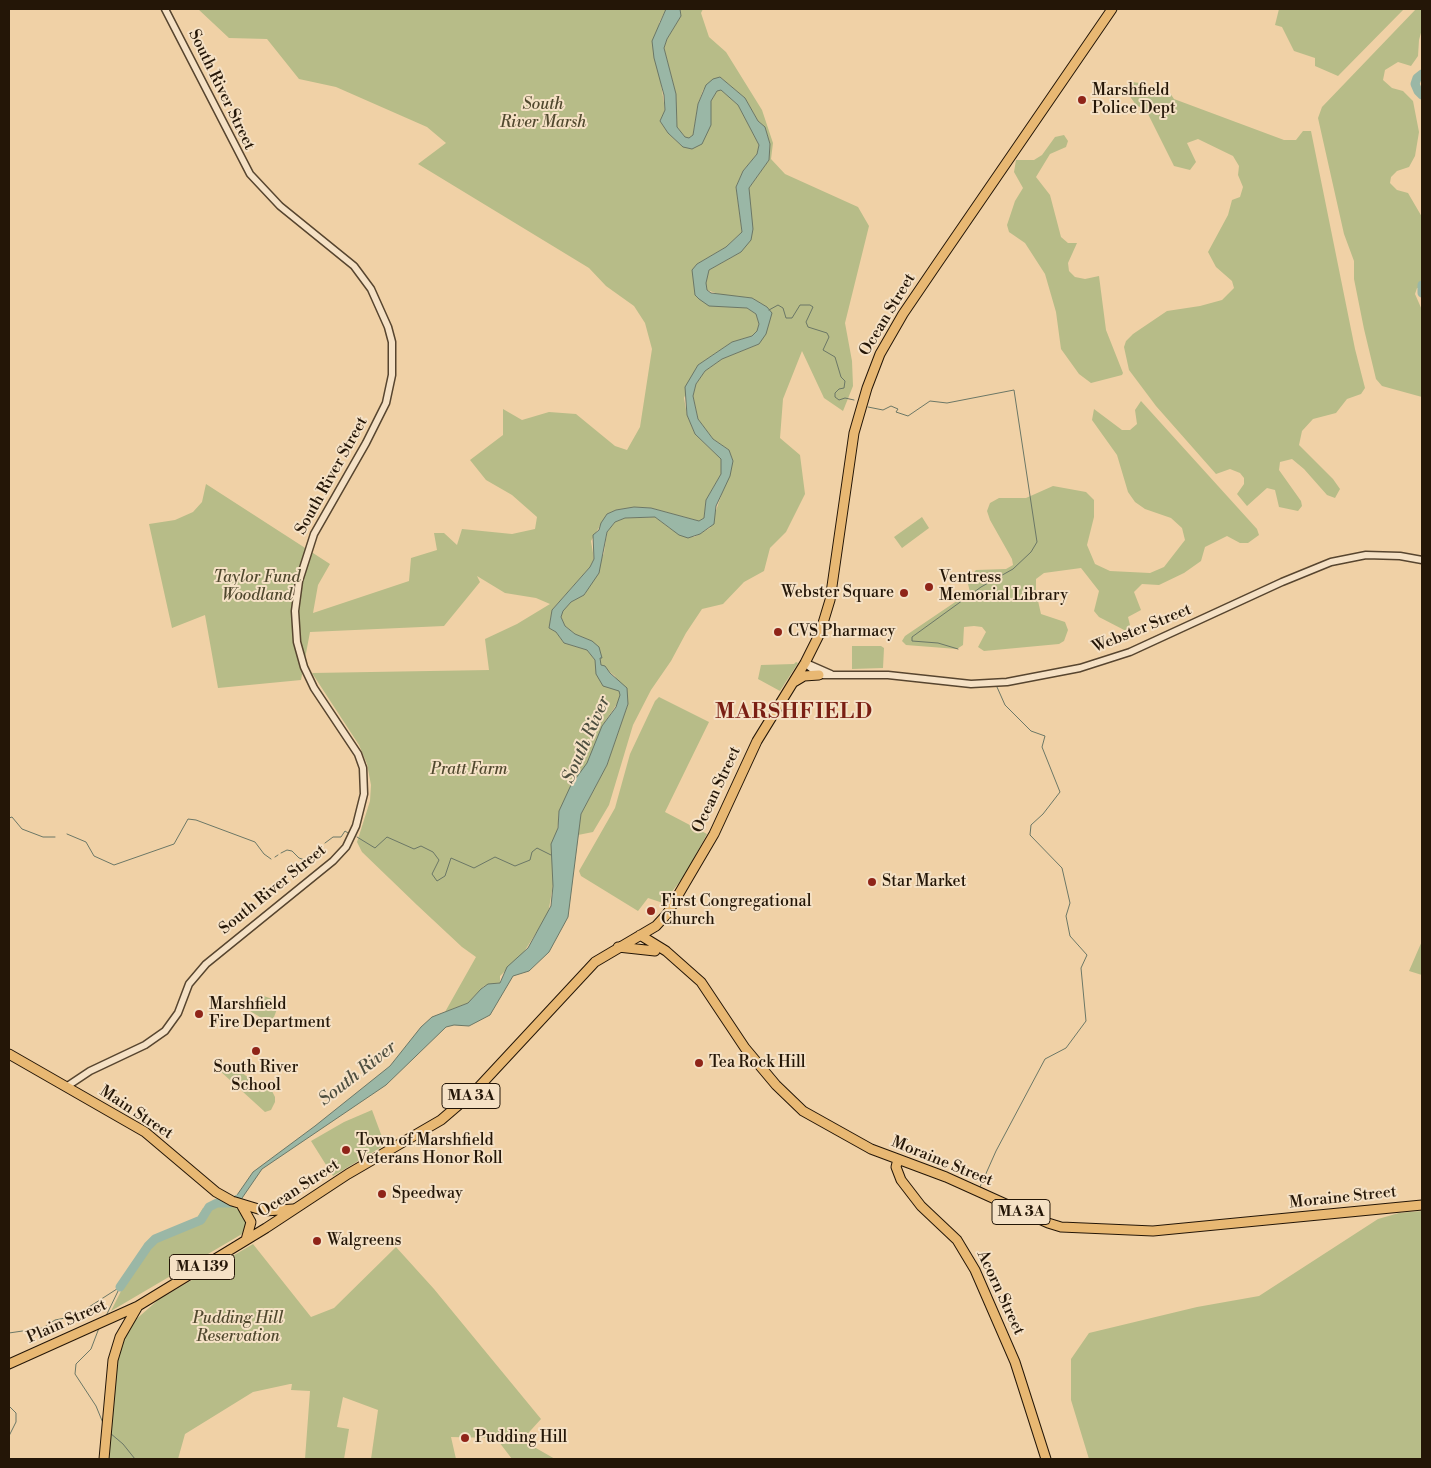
<!DOCTYPE html>
<style>
body{margin:0}
#map{position:relative;width:1431px;height:1468px;overflow:hidden;background:#f0d1a6;font-family:"Libre Bodoni",serif}
canvas{display:block}
.frame{position:absolute;inset:0;border:10px solid #241607;pointer-events:none}
</style>
<div id="map">
<canvas width="1431" height="1468"></canvas>
<div class="frame"></div>
</div>
<script>
const g = document.querySelector('canvas').getContext('2d');
g.lineJoin = 'round';
function paint(path, color) {
  g.fillStyle = color;
  g.fill(path, 'evenodd');
}
function shape(rows) {
  const path = new Path2D();
  for (const r of rows) {
    path.moveTo(r[0], r[1]);
    for (let i = 2; i < r.length; i += 2) path.lineTo(r[i], r[i + 1]);
  }
  return path;
}
function stroke(path, color, width, dash) {
  g.strokeStyle = color;
  g.lineWidth = width;
  g.lineCap = dash ? 'butt' : 'round';
  g.setLineDash(dash || []);
  g.stroke(path);
}
function drawText(font, color, halo, rows, align = 'center') {
  g.font = font + ' "Libre Bodoni",serif';
  g.lineWidth = 4;
  g.setLineDash([]);
  g.textBaseline = 'middle';
  g.strokeStyle = halo;
  g.fillStyle = color;
  for (const [text, x, y, turn = 0] of rows) {
    g.save();
    g.translate(x, y);
    g.rotate((+turn || 0) * Math.PI / 180);
    g.textAlign = isNaN(turn) ? turn : align;
    if (halo) g.strokeText(text, 0, 0);
    g.fillText(text, 0, 0);
    g.restore();
  }
}
const green = shape([
 [198,9,666,9,659,23,660,77,665,110,660,121,668,133,683,147,711,117,711,101,717,91,721,90,738,105,759,145,757,154,743,171,736,187,742,232,726,247,697,264,694,278,695,294,736,307,747,308,756,314,759,324,757,331,752,336,732,342,698,365,684,398,687,415,695,434,721,459,721,474,706,500,704,518,699,521,651,508,634,507,616,510,607,514,591,541,594,559,590,567,552,610,549,628,556,632,564,643,587,650,621,692,619,701,602,726,590,764,559,811,553,885,548,914,522,955,500,976,500,983,484,986,468,1003,445,1012,476,957,462,947,417,905,362,852,357,842,370,801,371,785,367,764,359,745,312,673,489,670,485,639,517,624,550,604,536,598,505,593,477,576,480,582,444,626,310,632,301,680,218,688,205,615,172,628,149,524,175,520,193,512,202,502,206,484,330,564,318,585,313,613,409,581,411,558,437,550,434,533,444,533,457,545,462,529,512,534,535,529,537,517,512,495,486,480,470,460,503,435,503,409,522,420,549,412,576,414,615,446,627,450,640,427,652,349,645,323,634,306,606,286,589,268,418,164,446,143,427,127,336,87,299,79,267,39,229,38],
 [680,9,703,9,701,13,709,37,726,52,762,110,773,143,771,159,785,174,858,207,869,226,845,323,852,361,853,386,843,411,824,398,802,351,783,399,780,438,800,455,805,494,786,532,770,548,764,571,744,582,723,604,702,609,686,633,671,661,651,690,633,725,609,805,593,832,578,835,581,814,607,765,628,704,615,676,601,665,592,641,575,634,565,626,561,617,563,610,571,602,585,594,604,553,607,532,615,522,625,518,655,517,672,530,694,537,710,528,733,461,729,450,713,439,698,419,693,396,696,384,705,371,722,359,759,344,767,307,752,298,721,295,707,290,705,283,709,270,741,252,751,213,749,188,769,160,770,144,765,127,758,121,745,98,720,77,703,90,698,104,693,135,689,139,685,137,677,127,676,94,664,48,667,39,681,16],
 [1279,9,1404,9,1338,76,1315,66,1315,58,1294,51,1282,27,1275,25],
 [1416,9,1422,9,1422,29,1419,40,1418,56,1411,66,1398,62,1385,70,1383,80,1392,88,1403,91,1413,101,1419,132,1415,156,1409,167,1397,171,1391,177,1390,183,1397,190,1408,193,1422,217,1422,288,1417,288,1415,294,1422,310,1422,397,1382,386,1376,379,1364,329,1354,279,1354,261,1344,234,1318,118,1322,107],
 [1132,82,1140,83,1148,91,1154,92,1163,88,1168,90,1174,99,1284,140,1296,140,1303,131,1311,131,1355,349,1365,388,1361,394,1347,399,1336,413,1313,419,1302,431,1299,445,1333,479,1340,489,1335,498,1327,495,1304,469,1292,459,1280,462,1279,470,1301,501,1302,506,1298,511,1279,507,1275,490,1267,488,1247,506,1237,494,1244,484,1244,478,1240,473,1230,469,1216,474,1156,406,1129,370,1124,347,1126,341,1133,334,1167,311,1200,306,1222,300,1234,288,1232,281,1216,267,1208,252,1228,215,1232,200,1240,197,1243,187,1238,175,1239,166,1233,156,1198,139,1187,143,1196,162,1190,170,1174,166,1146,110,1136,105,1129,95,1127,87],
 [1064,135,1068,141,1066,147,1050,154,1036,177,1050,195,1061,237,1068,243,1077,243,1068,263,1069,271,1075,277,1085,279,1099,276,1106,330,1123,373,1122,375,1091,383,1079,374,1061,349,1056,312,1045,274,1025,243,1009,232,1007,225,1015,201,1023,188,1014,172,1016,160,1034,160,1042,155,1055,137],
 [1141,401,1257,529,1259,535,1248,543,1240,543,1227,536,1205,547,1201,561,1184,573,1159,585,1142,584,1134,592,1141,610,1128,617,1130,625,1128,632,1099,617,1094,611,1099,591,1081,568,1044,573,1036,579,1036,592,1041,614,1065,622,1068,630,1064,641,1059,644,984,651,978,647,986,632,982,627,974,626,964,627,963,645,957,649,906,645,902,641,905,636,970,592,967,580,976,570,1006,569,1013,565,1012,559,990,520,987,511,990,503,999,498,1026,498,1053,486,1086,492,1094,500,1094,517,1087,545,1095,564,1110,571,1150,573,1164,567,1185,540,1182,528,1171,518,1145,509,1135,502,1128,492,1117,455,1092,420,1094,409,1122,430,1130,430,1137,424,1135,410],
 [922,517,929,528,902,548,894,537],
 [852,646,881,646,884,648,883,668,852,669],
 [796,662,798,663,780,691,758,679,761,665,794,664],
 [659,697,709,722,665,812,707,834,685,875,663,903,648,898,638,911,581,876,579,871,615,808,630,754,655,701],
 [1422,941,1422,975,1409,971],
 [264,996,272,999,277,1009,274,1017,268,1022,250,1011],
 [223,1064,230,1070,241,1072,257,1084,263,1080,268,1083,275,1097,275,1102,271,1110,265,1112,220,1071,218,1067],
 [372,1110,385,1145,333,1176,311,1141,344,1122],
 [227,1204,240,1210,247,1222,242,1234,111,1311,122,1289,150,1246,156,1241,200,1224,198,1216,203,1208,208,1210],
 [1422,1211,1422,1459,1089,1459,1071,1400,1071,1359,1089,1333,1197,1307,1259,1296,1378,1219,1399,1213],
 [253,1244,311,1317,334,1308,396,1247,434,1289,541,1419,522,1440,555,1459,512,1459,496,1438,451,1437,456,1459,371,1459,378,1410,343,1397,337,1427,349,1429,344,1459,305,1459,310,1391,291,1390,292,1384,290,1384,253,1392,185,1434,178,1459,108,1459,116,1361,120,1344,133,1322,158,1300]
]);
const water = shape([
 [666,9,680,9,681,16,667,39,664,48,676,94,677,127,685,137,689,138,693,135,698,104,706,85,713,79,720,77,745,98,758,121,765,127,770,144,769,160,749,188,753,229,751,240,741,252,709,270,706,283,707,290,711,293,752,298,767,307,772,313,766,334,759,344,722,359,705,371,696,384,693,396,698,419,713,439,729,450,733,461,730,476,716,506,714,524,700,534,688,538,679,535,655,517,625,518,615,522,607,532,599,573,584,595,571,602,563,611,561,617,565,626,575,634,592,641,599,647,602,658,600,658,601,665,605,666,610,673,627,688,628,704,607,765,581,814,568,917,549,952,529,971,513,976,490,1015,469,1026,454,1025,446,1027,386,1085,262,1169,240,1201,235,1198,253,1172,315,1126,390,1066,421,1027,432,1017,468,1003,481,989,488,984,500,983,507,967,528,948,551,906,553,886,551,844,558,828,559,811,571,785,587,763,602,726,616,707,620,695,619,691,603,686,596,674,595,660,587,650,564,643,556,632,549,628,552,610,590,567,594,559,593,535,599,530,601,523,607,514,616,510,634,507,651,508,699,521,704,518,706,500,721,474,721,459,695,434,687,415,685,387,698,365,732,342,752,336,757,331,759,324,756,314,747,308,709,306,699,299,695,295,692,270,697,264,726,247,742,232,736,187,743,171,757,154,759,145,738,105,721,90,717,91,711,101,711,125,702,144,692,149,683,147,668,133,660,121,665,110,664,95,654,58,652,41,666,9]
]);
const stream = shape([
 [769,310,778,305,783,308,786,318,792,318,800,305,810,305,813,307,806,322,808,327,827,333,829,337,823,350,835,357,841,377,845,381,844,388,839,389,835,393,835,397,839,400,845,398,854,400],
 [868,407,883,410,891,406,898,409,896,412,908,416,930,401,947,403,1014,390,1037,542,1031,552,1013,569,981,587,912,637,912,641,938,643,958,649],
 [9,818,12,817,22,829,43,837,55,837],
 [67,834,86,842,94,856,114,865,174,844,188,819,196,820,255,842,264,854,271,859],
 [357,837,375,848,387,837,414,849,421,846,433,852,439,860,432,874,437,881,445,876,451,858,474,868,495,857,515,866,530,860,532,852,537,848,551,855],
 [325,843,333,837,341,837,345,831,348,833],
 [281,853,287,850,292,851,299,858,308,861],
 [275,857,278,855],
 [311,860,320,847],
 [996,1195,980,1187,996,1151,1045,1059,1066,1048,1086,1021,1081,968,1087,955,1070,936,1066,916,1070,903,1062,868,1030,835,1031,825,1043,814,1060,792,1042,747,1045,736,1031,731,1005,705,997,687],
 [993,1219,994,1204],
 [106,1316,120,1287],
 [99,1328,91,1349,76,1364,75,1374,96,1406,103,1423],
 [9,1333,43,1328,55,1320,75,1316,120,1287],
 [9,1406,16,1413,16,1422,9,1436],
 [110,1433,123,1444,135,1459]
]);
const river = shape([
 [1422,74,1417,78,1415,84,1418,91,1422,95],
 [1422,285,1422,293],
 [120,1287,148,1246,155,1239,201,1220,209,1207,217,1203,230,1203,238,1199]
]);
const minor = shape([
 [805,663,819,675,888,675,971,684,1007,682,1080,668,1130,652,1282,582,1331,562,1366,555,1400,556,1422,560],
 [806,663,831,674],
 [66,1087,90,1071,145,1045,165,1031,178,1013,189,984,206,964,333,861,346,847,356,826,364,794,363,768,358,754,314,688,304,667,297,642,295,611,299,581,314,534,366,443,386,403,392,375,392,342,388,327,371,289,354,266,280,206,250,174,165,9]
]);
const major = shape([
 [794,682,804,676,819,675],
 [640,935,666,951,701,982,745,1048,776,1085,803,1111,871,1149,946,1177,1048,1223,1061,1227,1153,1231,1422,1205],
 [618,947,655,951],
 [9,1054,145,1132,216,1192,232,1201,265,1211,293,1209],
 [898,1159,896,1167,901,1180,921,1206,957,1240,975,1270,1015,1362,1046,1459],
 [242,1206,251,1222,246,1240],
 [9,1364,138,1306,266,1228,348,1174,441,1120,476,1090,595,962,656,926,667,914,714,834,757,741,805,663,820,633,830,600,854,433,867,388,880,354,903,314,937,264,1112,9],
 [104,1459,113,1360,120,1337,138,1306]
]);
const markers = [
 [1082,100,5,"#8f2418"],
 [929,587,5,"#8f2418"],
 [904,593,5,"#8f2418"],
 [778,632,5,"#8f2418"],
 [872,882,5,"#8f2418"],
 [651,911,5,"#8f2418"],
 [199,1014,5,"#8f2418"],
 [256,1051,5,"#8f2418"],
 [699,1063,5,"#8f2418"],
 [346,1150,5,"#8f2418"],
 [382,1194,5,"#8f2418"],
 [317,1241,5,"#8f2418"],
 [465,1438,5,"#8f2418"]
];
const shields = [
 [471,1096,58],
 [1021,1212,58],
 [202,1267,65]
];
const shieldNames = [
 ["MA 3A",471,1096],
 ["MA 3A",1021,1212],
 ["MA 139",202,1267]
];
const streetNames = [
 ["South River Street",221,90,64],
 ["Ocean Street",888,315,-59],
 ["South River Street",332,476,-61],
 ["Webster Street",1142,629,-22],
 ["Ocean Street",717,790,-65],
 ["South River Street",273,890,-39],
 ["Main Street",136,1113,33],
 ["Moraine Street",942,1162,22],
 ["Ocean Street",299,1189,-33],
 ["Moraine Street",1343,1198,-6],
 ["Acorn Street",1000,1293,65],
 ["Plain Street",67,1322,-24]
];
const poiNames = [
 ["Marshfield",1092,91],
 ["Police Dept",1092,109],
 ["Ventress",939,578],
 ["Memorial Library",939,596],
 ["Webster Square",894,593,"right"],
 ["CVS Pharmacy",788,632],
 ["Star Market",882,882],
 ["First Congregational",661,902],
 ["Church",661,920],
 ["Marshfield",209,1005],
 ["Fire Department",209,1023],
 ["Tea Rock Hill",709,1063],
 ["South River",256,1068,"center"],
 ["School",256,1086,"center"],
 ["Town of Marshfield",356,1141],
 ["Veterans Honor Roll",356,1159],
 ["Speedway",392,1194],
 ["Walgreens",327,1241],
 ["Pudding Hill",475,1438]
];
const parkNames = [
 ["South",543,105],
 ["River Marsh",543,123],
 ["Taylor Fund",257,578],
 ["Woodland",257,596],
 ["Pratt Farm",469,770],
 ["Pudding Hill",238,1319],
 ["Reservation",238,1337]
];
const waterNames = [
 ["South River",587,740,-66],
 ["South River",358,1074,-38]
];
const districtNames = [
 ["MARSHFIELD",794,713]
];
paint(green, '#b7bc88');
paint(water, '#9ab7a6');
stroke(water, '#6b7766', 1);
stroke(stream, '#6b7766', 1);
stroke(river, '#9ab7a6', 9);
stroke(minor, '#57452f', 9);
stroke(major, '#241607', 11);
stroke(minor, '#f5e1c5', 6);
stroke(major, '#e8b873', 9);
for (const [x, y, r, color] of markers) {
  const dot = new Path2D();
  dot.arc(x, y, r, 0, 2 * Math.PI);
  g.fillStyle = color;
  g.fill(dot);
  stroke(dot, '#f5e1c5', 2);
}
for (const [x, y, w] of shields) {
  const box = new Path2D();
  box.roundRect(x - w / 2, y - 12.5, w, 25, 4);
  g.fillStyle = '#f5e1c5';
  g.fill(box);
  stroke(box, '#241607', 1);
}
drawText('bold 15px', '#241607', null, shieldNames);
drawText('16px', '#241607', '#f5e1c5', streetNames);
drawText('16px', '#241607', '#f5e1c5', poiNames, 'left');
drawText('italic 16px', '#50482e', '#f5e1c5', parkNames);
drawText('italic 18px', '#4d4e3f', '#f5e1c5', waterNames);
g.letterSpacing = '1px';
drawText('bold 21px', '#7a1f14', '#f5e1c5', districtNames);
g.letterSpacing = '0px';
</script>
